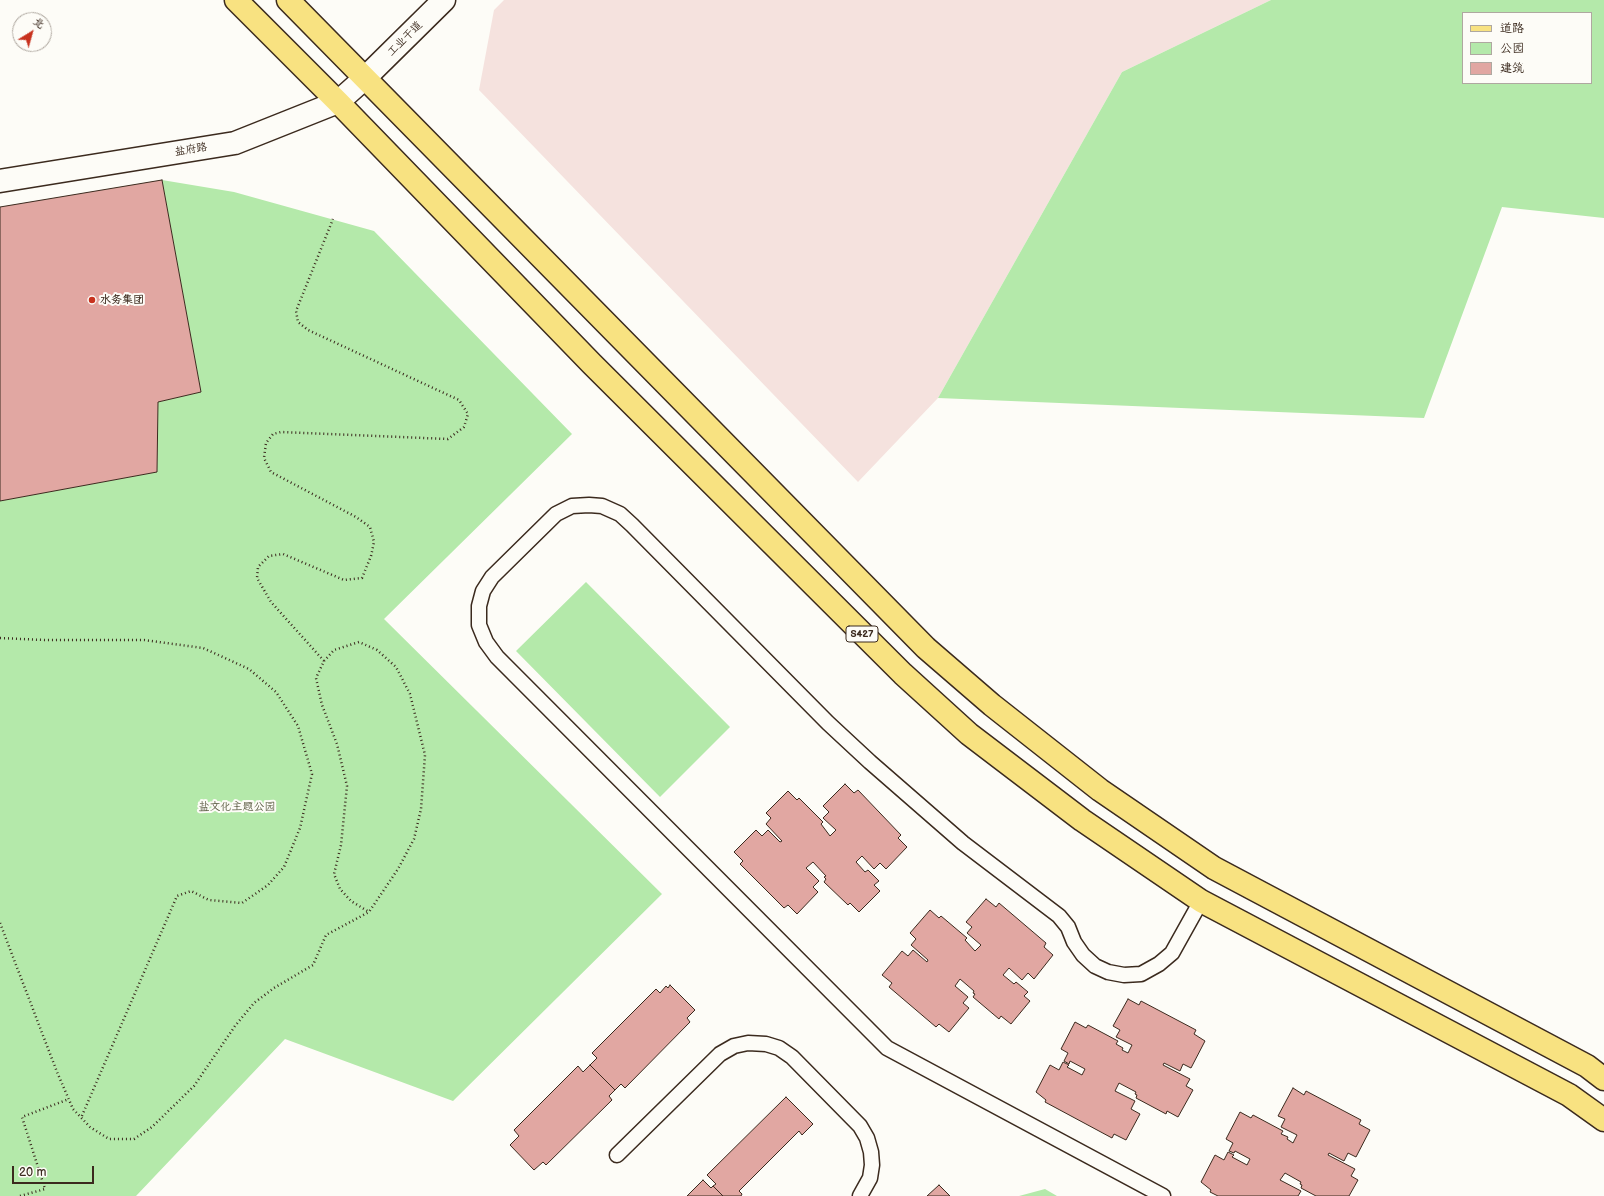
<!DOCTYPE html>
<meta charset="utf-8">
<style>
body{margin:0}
#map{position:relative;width:1604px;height:1196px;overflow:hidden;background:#fdfcf7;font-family:"Balsamiq Sans","LXGW WenKai TC",sans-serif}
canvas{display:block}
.legend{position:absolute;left:1462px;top:12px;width:130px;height:72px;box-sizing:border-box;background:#fdfcf7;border:1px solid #afa8a0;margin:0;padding:5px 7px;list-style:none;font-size:12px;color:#3b2a1e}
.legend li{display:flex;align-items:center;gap:8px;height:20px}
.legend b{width:20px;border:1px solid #afa8a0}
.north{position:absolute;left:12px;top:12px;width:40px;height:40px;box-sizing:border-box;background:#fdfcf7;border:1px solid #afa8a0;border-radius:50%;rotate:37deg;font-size:11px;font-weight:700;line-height:16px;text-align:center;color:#3b2a1e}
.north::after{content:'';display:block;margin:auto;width:14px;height:18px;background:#c8321e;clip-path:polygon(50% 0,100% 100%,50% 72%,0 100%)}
.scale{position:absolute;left:12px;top:1166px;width:82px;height:18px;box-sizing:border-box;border:2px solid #3b2a1e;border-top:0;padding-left:5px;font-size:12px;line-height:14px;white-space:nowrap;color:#3b2a1e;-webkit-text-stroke:3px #fdfcf7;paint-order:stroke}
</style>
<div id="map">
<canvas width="1604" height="1196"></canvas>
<ul class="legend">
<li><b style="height:5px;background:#f8e281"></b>道路</li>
<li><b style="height:11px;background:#b4e9aa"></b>公园</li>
<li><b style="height:11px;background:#e1a7a2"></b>建筑</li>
</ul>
<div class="north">北</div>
<div class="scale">20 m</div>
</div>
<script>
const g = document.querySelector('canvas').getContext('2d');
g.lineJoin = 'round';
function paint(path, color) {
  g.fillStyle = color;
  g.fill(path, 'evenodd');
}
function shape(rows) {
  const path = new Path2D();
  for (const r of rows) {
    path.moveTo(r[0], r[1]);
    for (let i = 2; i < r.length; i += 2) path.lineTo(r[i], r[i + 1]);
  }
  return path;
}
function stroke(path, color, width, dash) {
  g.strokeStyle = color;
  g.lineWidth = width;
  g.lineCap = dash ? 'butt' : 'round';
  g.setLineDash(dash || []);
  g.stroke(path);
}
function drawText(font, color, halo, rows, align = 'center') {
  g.font = font + ' "Balsamiq Sans","LXGW WenKai TC",sans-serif';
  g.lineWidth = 4;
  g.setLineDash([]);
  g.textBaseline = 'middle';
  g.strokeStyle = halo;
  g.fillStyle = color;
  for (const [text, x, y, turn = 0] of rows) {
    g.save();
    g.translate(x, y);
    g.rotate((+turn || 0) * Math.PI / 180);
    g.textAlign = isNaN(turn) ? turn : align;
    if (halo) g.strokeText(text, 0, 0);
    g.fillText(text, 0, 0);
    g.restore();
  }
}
const built = shape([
 [504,0,1271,0,1122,72,938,398,858,482,479,90,494,10]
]);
const green = shape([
 [1271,0,1604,0,1604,218,1502,207,1424,418,938,398,1122,72],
 [1463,13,1591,13,1591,83,1463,83],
 [162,180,234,192,374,231,572,434,384,619,662,894,453,1101,285,1039,136,1196,0,1196,0,501,157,472,158,402,201,392],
 [586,582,730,727,660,797,516,651],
 [1045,1189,1057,1196,1019,1196]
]);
const building = shape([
 [162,180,201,392,158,402,157,472,0,501,0,207,162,180],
 [845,784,854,793,858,790,901,835,898,838,907,847,886,869,880,863,874,869,862,856,856,862,865,872,868,870,879,881,874,885,880,891,859,912,850,903,848,905,824,882,826,879,824,877,826,876,813,862,806,868,819,881,813,887,818,892,797,914,788,905,784,908,740,864,743,861,734,852,756,830,762,836,768,830,780,842,782,841,766,824,771,818,766,813,788,791,797,800,799,798,823,822,821,824,830,836,836,830,823,818,829,812,823,806,845,784],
 [986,899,996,907,999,903,1046,943,1044,947,1053,955,1034,979,1028,973,1022,980,1009,968,1003,975,1014,984,1016,982,1028,992,1024,996,1030,1001,1011,1024,1001,1016,999,1019,973,997,975,994,973,993,974,991,960,979,955,986,968,997,963,1003,969,1008,949,1032,939,1024,936,1027,889,987,892,983,882,975,902,951,908,956,913,950,927,962,928,960,911,945,916,939,910,933,930,910,939,918,941,916,967,938,965,940,975,951,981,945,967,933,972,927,966,922,986,899],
 [670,985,695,1010,687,1018,690,1022,625,1088,621,1084,615,1090,590,1065,597,1058,592,1053,656,989,660,993,666,986,668,988,670,985],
 [1128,999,1139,1005,1141,1001,1196,1030,1194,1034,1205,1041,1191,1068,1183,1064,1180,1071,1164,1063,1163,1065,1190,1079,1186,1086,1193,1090,1178,1117,1167,1111,1166,1114,1136,1098,1137,1095,1135,1094,1136,1092,1119,1083,1115,1091,1135,1101,1131,1109,1140,1114,1126,1140,1114,1134,1112,1138,1045,1102,1046,1100,1036,1092,1050,1065,1059,1070,1063,1062,1069,1065,1067,1067,1082,1075,1085,1069,1070,1061,1069,1064,1064,1061,1068,1053,1061,1049,1075,1022,1086,1028,1088,1025,1118,1041,1116,1044,1123,1048,1122,1050,1128,1053,1132,1045,1116,1037,1120,1030,1113,1026,1128,999],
 [590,1065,615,1090,609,1096,612,1100,546,1165,543,1162,534,1170,510,1145,519,1136,514,1130,578,1066,583,1072,590,1065],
 [1293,1088,1304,1095,1306,1091,1361,1120,1359,1124,1370,1130,1356,1157,1348,1153,1344,1161,1329,1153,1328,1155,1355,1169,1351,1176,1358,1180,1349,1196,1316,1196,1301,1188,1302,1185,1300,1184,1301,1182,1285,1173,1280,1180,1301,1191,1298,1196,1218,1196,1210,1192,1211,1190,1201,1182,1215,1155,1224,1160,1228,1152,1234,1155,1232,1157,1247,1165,1250,1159,1235,1151,1234,1153,1229,1151,1233,1143,1226,1139,1240,1112,1251,1118,1253,1115,1283,1131,1281,1134,1288,1137,1287,1139,1293,1143,1297,1135,1281,1127,1285,1119,1278,1116,1293,1088],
 [786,1097,813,1124,802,1135,799,1131,739,1191,742,1194,741,1196,723,1196,713,1186,716,1184,707,1175,786,1097],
 [703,1180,711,1188,713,1186,723,1196,687,1196,703,1180],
 [939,1185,950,1196,927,1196,939,1185]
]);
const path = shape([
 [0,638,44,640,144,640,203,648,249,669,276,692,298,726,312,774,300,828,284,867,268,885,242,903,209,900,191,891,177,896,81,1118],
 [324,661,271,602,257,578,258,567,269,556,283,554,344,580,362,578,371,556,374,542,370,527,356,517,271,472,264,458,266,443,273,434,281,432,448,439,464,427,468,414,459,400,308,330,298,322,296,311,333,219],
 [0,923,57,1072,73,1109,90,1127,109,1139,134,1139,152,1127,194,1086,235,1026,254,1003,274,988,313,965,326,935,369,912,398,869,414,839,421,809,425,755,410,694,396,667,377,650,359,642,334,650,324,661,316,678,322,705,337,744,347,786,341,845,334,874,340,889,351,901,369,912],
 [20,1196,45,1189,22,1117,69,1099]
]);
const service = shape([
 [617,1155,720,1054,734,1046,748,1043,766,1044,779,1048,792,1057,860,1126,867,1138,871,1152,872,1165,870,1178,860,1196],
 [1163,1196,887,1048,497,657,486,642,479,625,479,606,483,591,492,577,556,514,572,506,589,505,602,506,620,514,632,525,828,723,870,762,963,843,1059,916,1068,927,1074,942,1083,955,1095,966,1108,972,1124,975,1141,974,1159,964,1172,953,1201,901]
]);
const minor = shape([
 [0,181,235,143,338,102,366,77]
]);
const tertiary = shape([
 [366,77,444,0]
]);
const primary = shape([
 [236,0,338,102,592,364,903,674,969,734,1082,820,1201,901,1569,1095,1604,1120],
 [288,0,926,648,992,705,1100,790,1214,868,1587,1066,1604,1079]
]);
const markers = [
 [92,300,4,"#c8321e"]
];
const shields = [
 [862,634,32]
];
const shieldNames = [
 ["S427",862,634]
];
const streetNames = [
 ["工业干道",405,39,-45],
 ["盐府路",191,150,-9]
];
const poiNames = [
 ["水务集团",100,300]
];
const parkNames = [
 ["盐文化主题公园",237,807]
];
paint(built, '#f5e2de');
paint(green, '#b4e9aa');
paint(building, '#e1a7a2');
stroke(building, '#3b2a1e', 1);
stroke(service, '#3b2a1e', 17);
stroke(minor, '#3b2a1e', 25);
stroke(tertiary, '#3b2a1e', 25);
stroke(primary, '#3b2a1e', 25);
stroke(path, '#3b2a1e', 2.5, [1, 3]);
stroke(service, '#fdfcf7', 14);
stroke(minor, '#fdfcf7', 22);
stroke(tertiary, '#fdfcf7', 22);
stroke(primary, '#f8e281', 22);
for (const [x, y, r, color] of markers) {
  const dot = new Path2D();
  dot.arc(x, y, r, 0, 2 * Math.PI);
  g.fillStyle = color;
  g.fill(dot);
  stroke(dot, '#fdfcf7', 1.5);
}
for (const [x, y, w] of shields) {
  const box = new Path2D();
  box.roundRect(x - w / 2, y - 8, w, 16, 3);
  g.fillStyle = '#fdfcf7';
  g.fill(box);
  stroke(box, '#3b2a1e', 1);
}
drawText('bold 10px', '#3b2a1e', null, shieldNames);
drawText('11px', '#3b2a1e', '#fdfcf7', streetNames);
drawText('bold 11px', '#3b2a1e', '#fdfcf7', poiNames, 'left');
drawText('11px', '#595a41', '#fdfcf7', parkNames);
</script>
